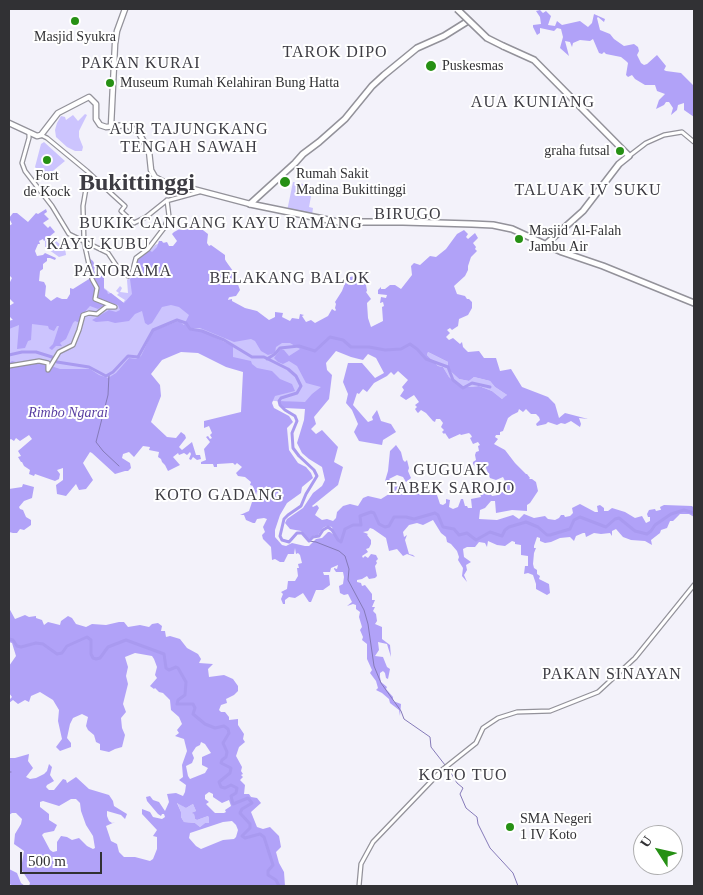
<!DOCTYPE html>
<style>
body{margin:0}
#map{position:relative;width:703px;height:895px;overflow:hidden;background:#f3f2fa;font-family:"Times New Roman",serif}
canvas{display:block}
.frame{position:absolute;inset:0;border:10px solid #313134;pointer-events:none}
.north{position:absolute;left:633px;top:825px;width:50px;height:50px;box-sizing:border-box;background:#fff;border:1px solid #adadae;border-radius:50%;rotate:305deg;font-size:14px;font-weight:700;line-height:20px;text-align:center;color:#313134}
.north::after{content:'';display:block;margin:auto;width:18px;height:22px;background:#269014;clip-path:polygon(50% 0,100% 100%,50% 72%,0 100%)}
.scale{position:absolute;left:20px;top:852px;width:82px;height:22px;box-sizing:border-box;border:2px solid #313134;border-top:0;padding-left:6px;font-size:15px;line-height:18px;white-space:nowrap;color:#313134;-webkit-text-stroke:4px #fff;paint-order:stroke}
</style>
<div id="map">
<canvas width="703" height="895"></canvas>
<div class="frame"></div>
<div class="north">U</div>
<div class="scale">500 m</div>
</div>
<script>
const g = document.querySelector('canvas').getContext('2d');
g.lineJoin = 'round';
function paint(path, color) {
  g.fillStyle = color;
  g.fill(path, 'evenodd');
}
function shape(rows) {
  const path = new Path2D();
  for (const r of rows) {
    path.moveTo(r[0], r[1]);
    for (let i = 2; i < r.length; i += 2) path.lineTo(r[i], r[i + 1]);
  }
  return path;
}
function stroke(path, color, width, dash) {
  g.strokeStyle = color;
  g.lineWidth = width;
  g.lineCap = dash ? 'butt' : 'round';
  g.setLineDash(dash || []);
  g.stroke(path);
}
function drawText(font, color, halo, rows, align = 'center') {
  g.font = font + ' "Times New Roman",serif';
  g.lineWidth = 4;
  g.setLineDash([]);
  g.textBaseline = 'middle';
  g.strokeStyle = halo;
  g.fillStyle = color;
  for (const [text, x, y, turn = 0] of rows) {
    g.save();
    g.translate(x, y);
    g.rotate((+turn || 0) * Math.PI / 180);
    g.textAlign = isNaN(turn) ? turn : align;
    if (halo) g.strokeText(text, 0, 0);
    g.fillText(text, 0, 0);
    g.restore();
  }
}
const green = shape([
 [85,114,87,115,79,131,79,137,83,147,82,151,75,151,67,147,56,137,55,130,57,123,61,116,65,117,66,120,73,115,78,121],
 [44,142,65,161,48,175,40,173,35,167,41,144],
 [293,182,313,186,309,207,313,208,312,215,287,211],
 [49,238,52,238,65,248,66,255,59,257,45,247,45,241],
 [163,242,168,248,206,243,209,247,215,249,223,255,237,284,238,290,236,295,228,298,225,302,270,322,283,319,323,386,305,403,245,399,250,372,200,347,158,355,149,374,9,401,9,321,103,287,123,303,125,300,117,295,119,293,116,291,120,286,122,288,120,292,128,293,127,280,134,272,138,257,149,252,155,245],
 [428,352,448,362,448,369,459,379,469,381,474,377,490,381,495,387,507,395,506,397,502,399,492,391,479,386,470,387,461,386,449,377,443,367,438,366,427,355],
 [177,802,186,808,193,804,196,811,191,813,194,814,195,819,197,820,208,816,209,818,209,823,205,823,200,827,195,823,184,822,181,817,181,812]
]);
const forest = shape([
 [540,10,543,13,546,11,551,16,548,25,555,26,557,21,562,25,580,21,588,27,592,23,594,14,605,19,604,22,598,17,597,18,600,30,610,34,614,39,624,46,634,44,638,47,639,51,637,55,641,63,644,65,647,64,657,55,666,66,664,70,666,71,681,73,694,86,694,117,684,110,684,103,678,105,677,110,671,115,673,108,669,102,666,102,664,105,656,109,659,100,665,94,657,91,655,85,645,85,635,79,632,75,628,77,626,75,628,63,626,61,621,57,606,54,604,52,602,54,599,53,593,39,590,41,580,40,573,43,572,47,570,42,565,41,569,56,560,48,563,37,561,29,557,28,554,31,540,28,540,33,537,35,533,27,533,25,541,24,540,17,536,11],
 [46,209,47,212,44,214,49,219,43,223,48,228,50,226,55,232,44,241,43,239,39,241,40,244,38,244,35,251,37,256,43,255,45,253,56,258,55,260,50,258,47,258,47,261,43,264,43,269,40,271,39,281,44,282,46,286,45,296,51,301,57,297,62,299,67,299,70,294,70,288,73,289,89,279,91,276,89,264,87,262,89,258,93,261,95,265,94,271,97,273,99,270,103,273,101,275,104,277,104,289,107,291,108,294,111,293,124,303,132,294,130,279,135,276,136,259,148,249,152,252,157,247,159,241,162,241,163,243,167,242,169,246,173,246,177,241,172,234,174,232,189,224,199,227,208,234,207,243,209,246,211,245,225,255,225,260,233,271,240,290,236,296,229,297,228,300,232,299,232,301,245,308,257,311,269,320,275,317,275,312,283,313,282,317,290,321,292,318,299,319,300,314,304,315,302,316,306,322,311,320,315,323,328,316,332,309,335,311,336,310,335,308,336,304,335,302,342,291,347,278,354,276,356,278,359,276,366,285,367,291,366,292,371,299,367,303,368,318,371,327,383,321,382,307,384,306,383,302,380,303,381,297,386,298,387,295,378,294,378,290,381,287,381,289,385,289,390,285,395,285,401,289,412,275,411,266,414,263,420,265,430,256,436,257,446,249,457,234,464,230,468,234,466,237,468,239,475,233,478,238,473,243,476,247,475,249,477,251,471,257,468,266,468,270,465,276,454,286,457,294,465,296,467,299,469,299,472,302,472,308,468,315,459,319,458,326,452,330,450,328,447,330,450,333,446,337,449,340,453,338,460,344,462,342,463,347,468,352,479,351,484,358,496,358,500,371,511,369,522,387,548,397,555,404,559,418,565,413,588,419,579,418,581,424,580,427,571,421,565,424,561,423,557,425,548,422,546,424,537,426,536,424,540,420,539,417,536,414,531,414,526,409,523,412,519,409,518,412,512,415,508,418,503,431,500,432,500,435,496,435,495,437,498,439,494,444,505,450,515,463,526,474,527,474,530,478,529,479,532,479,536,482,538,491,530,503,527,505,527,511,512,510,496,513,495,501,491,501,485,508,480,510,479,519,497,520,513,515,519,519,524,514,534,518,545,516,548,519,555,520,559,518,561,515,564,515,565,517,570,516,573,513,572,508,580,504,595,512,598,512,597,506,600,505,604,508,604,511,608,511,612,508,625,512,635,518,642,516,646,523,650,521,650,517,648,517,647,514,649,510,655,509,656,511,660,510,661,510,660,507,664,505,692,506,694,508,694,517,689,514,680,514,673,521,670,521,667,528,661,530,660,533,651,540,652,545,645,541,631,540,623,537,616,529,612,531,612,536,610,533,601,534,594,533,586,537,585,533,583,533,576,536,574,541,570,537,560,538,551,542,545,543,540,541,540,538,537,537,534,546,534,548,536,548,534,553,533,564,534,568,537,570,537,574,540,576,539,579,549,584,550,593,547,595,536,589,536,584,533,575,528,573,524,574,525,566,528,566,528,556,521,555,521,545,515,544,515,542,512,541,505,546,497,545,488,541,487,547,485,543,479,542,475,547,467,547,463,549,464,557,471,562,466,565,467,570,464,575,467,582,462,576,463,568,458,560,459,557,457,551,451,544,447,542,446,537,441,533,433,520,423,525,417,523,409,525,403,532,404,537,407,535,405,540,409,554,413,555,415,557,407,554,403,556,397,549,389,551,386,538,373,529,370,528,368,531,363,532,368,534,367,535,371,540,371,544,369,548,366,549,368,552,362,556,363,558,365,556,368,558,371,554,376,555,378,559,376,561,377,563,375,566,377,576,375,578,369,579,367,576,362,579,357,580,357,582,361,583,362,586,365,585,372,594,372,600,375,600,372,607,375,607,373,611,376,614,377,621,375,624,382,627,382,639,390,645,391,657,387,644,378,642,379,650,375,656,383,657,387,667,390,669,388,679,386,678,385,673,383,671,380,673,380,677,381,682,387,687,386,689,393,697,393,701,401,704,400,716,399,710,390,703,389,699,382,693,376,690,378,688,376,681,370,673,372,670,367,659,367,644,362,640,363,637,360,630,362,627,359,617,360,612,356,609,356,605,353,604,347,606,352,602,348,594,344,595,340,593,339,586,343,584,344,577,343,572,336,572,334,569,334,568,337,569,338,565,331,568,330,572,323,572,324,575,329,575,330,585,323,590,316,590,311,602,309,602,303,593,295,598,289,597,285,600,285,604,283,604,281,599,283,594,281,592,287,589,288,581,295,581,298,576,297,568,299,568,298,564,302,563,300,555,298,553,296,554,295,548,294,554,288,554,284,562,280,562,275,559,272,560,271,547,263,539,262,535,265,532,263,527,267,519,264,518,257,519,255,523,253,523,246,520,244,515,240,515,249,511,252,502,259,499,260,494,266,491,273,493,274,490,266,486,264,490,261,489,260,492,257,491,256,495,253,495,254,493,251,492,253,486,250,485,251,482,245,477,238,476,236,473,242,467,237,463,235,465,233,463,217,464,217,467,214,467,213,464,201,464,201,462,206,460,204,449,210,442,206,437,208,436,210,439,212,438,210,435,212,433,209,426,204,428,204,421,241,412,243,372,226,367,198,353,181,352,162,360,151,374,160,385,161,396,151,422,167,437,176,438,181,432,185,435,186,438,179,447,182,450,192,442,196,455,200,455,201,459,197,460,193,457,191,460,189,459,191,454,190,452,187,455,184,453,179,455,178,453,173,457,180,465,168,471,165,465,162,462,161,459,158,457,159,452,149,450,150,447,143,446,134,457,129,452,123,454,122,458,130,463,131,468,128,471,125,471,115,474,92,453,90,452,83,463,93,480,86,489,79,490,76,484,66,496,57,494,56,485,63,480,63,468,57,470,60,474,59,479,55,481,35,474,34,476,29,474,30,470,24,466,22,462,21,462,18,457,21,456,18,451,32,439,29,435,20,441,16,438,14,441,11,439,9,440,9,363,12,361,29,365,39,362,60,369,90,369,99,375,108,378,116,373,129,358,136,359,141,356,153,331,176,322,180,322,184,325,189,315,179,307,171,305,162,307,152,323,148,325,145,323,142,311,135,314,129,321,115,323,108,321,96,322,92,320,109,310,116,312,120,310,118,305,108,303,98,309,90,306,82,315,80,323,75,321,73,323,66,339,60,343,62,346,56,346,52,350,49,348,53,344,59,326,57,326,54,331,49,329,48,326,32,324,31,340,28,341,25,348,17,349,19,325,9,329,9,321,13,320,9,316,9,306,14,303,9,298,9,282,10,282,12,278,9,275,9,226,12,224,9,218,13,213,17,213,28,222,36,213,38,214],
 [190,328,200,328,234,342,251,339,255,341,261,351,268,355,275,353,276,347,282,343,290,343,300,349,289,356,284,350,281,349,274,358,278,362,283,364,289,361,297,366,306,383,321,387,312,394,305,402,280,401,280,404,284,408,305,409,304,420,297,443,302,453,309,459,322,467,325,480,322,486,313,493,303,508,287,519,285,523,290,529,301,531,308,540,313,536,318,535,323,528,327,526,332,527,334,535,330,532,328,532,322,538,316,539,309,546,305,546,292,543,286,546,282,545,275,537,275,530,280,515,287,503,301,493,302,487,313,478,311,473,306,467,298,463,289,450,287,428,293,422,289,416,274,408,272,403,275,396,295,391,292,384,280,379,272,371,257,368,252,364,251,361,233,357,233,346,201,331,190,329],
 [336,351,351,357,363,360,368,354,376,358,384,373,375,378,362,363,348,363,343,382,348,394,346,403,352,410,358,424,354,432,359,441,382,445,383,440,396,432,391,424,381,421,377,410,372,417,373,420,368,422,353,405,357,393,359,394,363,389,367,392,374,383,387,376,391,372,394,375,398,371,408,380,402,387,404,390,400,396,406,400,414,395,419,402,415,405,417,407,415,409,417,412,418,413,421,410,426,413,433,421,435,422,436,419,440,419,443,423,441,427,444,430,442,432,444,434,445,433,449,439,460,434,461,435,469,433,471,435,472,437,470,438,473,444,478,442,480,445,478,446,479,451,476,452,475,455,476,460,473,462,473,464,475,466,484,463,490,478,496,480,503,477,505,481,503,483,504,492,500,492,499,488,497,488,498,495,492,496,490,493,488,493,487,489,482,487,482,490,479,491,481,497,471,499,472,508,468,508,467,506,465,506,463,499,461,499,458,507,453,509,449,507,450,500,446,499,446,503,443,505,440,504,436,492,431,493,429,489,424,491,424,494,420,495,418,492,412,495,410,494,408,490,404,492,400,484,394,484,389,479,397,475,403,477,406,482,411,478,408,471,409,468,407,460,405,462,403,460,401,452,396,445,390,451,388,471,385,481,393,491,389,494,381,499,368,496,363,498,358,506,350,504,343,506,337,512,336,518,333,521,327,519,322,520,315,515,319,508,317,505,313,507,312,506,338,485,343,467,334,462,338,447,322,430,316,434,311,429,316,424,314,417,329,399,332,375,327,370,326,363],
 [428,352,448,362,448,369,459,379,469,381,474,377,490,381,495,387,507,395,502,399,492,391,479,386,470,387,461,386,449,377,443,367,438,366,427,355],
 [23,484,34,487,32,498,24,501,19,507,20,509,23,510,26,517,31,520,31,525,24,530,20,529,17,533,13,533,9,532,9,489,22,487],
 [9,608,15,619,25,615,29,617,36,616,36,618,42,620,44,625,48,622,60,625,61,621,68,616,72,618,76,624,86,627,92,624,106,625,119,622,124,622,128,627,140,625,149,627,152,624,158,623,162,626,161,631,165,631,166,637,170,636,180,639,187,648,198,654,201,659,199,663,213,664,208,669,209,677,224,675,233,679,238,686,238,691,234,695,226,699,227,703,221,705,219,710,221,712,225,712,229,717,229,720,238,719,238,725,244,734,243,739,245,742,239,747,236,756,242,767,241,771,243,774,241,775,243,777,240,780,245,785,244,794,249,794,251,797,257,798,261,803,251,812,257,827,263,829,270,827,279,836,281,847,276,852,279,863,284,872,285,886,29,886,30,883,21,869,24,851,14,844,15,834,21,824,22,819,16,813,12,813,9,815,9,758,15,758,29,754,28,761,33,768,26,777,30,779,36,778,44,774,47,771,49,764,52,767,50,775,54,781,47,785,46,787,49,790,54,790,63,779,66,780,67,783,76,777,89,789,109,795,113,801,114,806,127,814,125,819,121,815,107,811,107,816,109,821,112,823,115,822,106,826,111,841,117,844,119,852,124,857,135,857,150,861,153,859,157,849,157,837,153,836,157,830,142,814,142,809,150,812,153,817,162,819,165,817,164,814,162,814,161,816,158,814,147,801,146,797,150,796,153,800,159,802,165,811,169,802,167,794,176,793,183,796,185,792,186,785,179,780,183,777,182,765,187,751,184,739,175,736,179,733,177,730,182,724,179,717,171,710,170,700,163,693,159,692,155,688,154,689,150,686,157,678,155,675,157,667,154,659,152,656,135,653,125,657,128,667,126,676,128,684,123,704,126,712,121,718,122,728,125,735,122,747,115,749,109,752,100,750,100,744,96,742,94,735,88,730,86,726,88,717,82,714,73,718,70,724,67,738,71,743,71,747,60,751,56,747,62,739,58,721,59,710,53,700,40,692,31,696,29,702,25,700,18,704,13,700,9,703,9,700,12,697,9,693,9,666,16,656,12,643,9,642],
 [201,742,205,744,211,753,202,757,202,765,208,768,205,773,190,779,188,776,186,766,192,763,194,758,192,753,196,747,200,745],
 [209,792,213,794,213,797,222,803,229,800,231,806,225,810,226,812,224,813,215,813,206,804,209,802,205,799,205,795],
 [71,799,76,799,80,803,81,811,86,825,93,836,95,848,93,849,87,846,79,838,72,840,67,837,61,836,57,842,57,851,53,852,50,850,42,835,44,833,54,831,57,825,49,820,49,814,40,807,40,802,43,801,59,806],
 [177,803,186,808,193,804,196,811,191,813,194,814,195,819,197,820,208,816,209,818,209,823,205,823,200,827,195,823,184,822,181,817,181,812],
 [232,821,236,825,238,830,236,837,234,839,223,840,201,849,196,846,189,838,190,833,223,822],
 [9,869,17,873,21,883,25,886,14,886,9,884]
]);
const stream = shape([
 [109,375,108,395,96,442,103,451,119,466],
 [309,541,316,542,339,551,345,556,349,569,348,580,364,610,368,624,374,666,381,683,401,711,404,719,430,737,431,747,445,765],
 [448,768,457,783,463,788,460,794,466,808,477,817,478,824,490,848,513,873,518,886],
 [9,772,11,772]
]);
const river = shape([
 [9,355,22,352,36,352,52,357,57,362,89,367,106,376,113,372,128,356,138,357,153,330,177,320,186,323,190,329,202,331,224,340,252,357,264,357,288,369,296,376,301,386,297,393,281,398,279,401,280,405,285,410,295,416,297,421,292,433,293,448,299,456,314,470,317,476,306,494,301,506,288,515,284,519,280,536,282,540,289,542,297,533,302,533,309,541,313,537,319,536,323,530,328,527,332,530,338,540,341,542,345,529,353,525,361,525,360,516,371,512,374,513,379,524,385,527,389,526,394,517,406,517,414,519,435,513,438,515,443,527,454,529,459,535,467,533,476,540,490,532,502,536,505,530,509,527,526,522,538,527,547,535,550,535,570,529,574,520,580,517,606,527,615,519,619,518,635,531,647,534,651,531,655,525,671,514,684,510,694,513],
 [267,359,275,354,280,348,299,346,315,351,330,337,343,340,351,347,369,347,385,350,401,349,410,344,417,349,426,359,448,367,453,380,463,388,472,383,490,387],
 [9,639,13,640,17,646,21,647,36,643,43,644,57,654,62,653,67,646,87,637,91,640,91,654,93,658,96,659,100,658,108,647,126,640,164,654,166,668,169,670,176,667,178,668,186,682,185,695,178,700,177,704,193,704,195,708,193,714,205,724,215,728,224,726,228,729,229,733,223,743,227,752,226,757,222,760,221,763,231,768,230,773,219,782,221,787,225,788,231,785,237,788,236,793,231,796,233,804,248,798,252,803,242,809,240,813,250,824,250,828,242,836,245,838,260,834,264,837,273,865,268,871,268,875,276,880,279,886]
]);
const secondary = shape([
 [29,132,29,138,22,163,25,171,52,206,69,234,108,253,122,274,128,276,132,273,136,258,148,249,164,228,169,216,167,200],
 [41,135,47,138,87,171,114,196,125,206,121,211,134,223,146,217,166,201,199,192],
 [629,156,646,143,664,135,682,132,694,142],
 [9,366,39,361,48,363,48,370,59,352,73,345,79,330,83,315,89,313,97,314,106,307,115,307,95,299,97,288,92,279,84,242,83,206,88,177,90,174],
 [359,886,361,864,373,842,442,770,476,743,483,728,498,718,517,712,550,711,598,692,635,658,694,585]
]);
const primary = shape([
 [9,123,37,136,41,135,58,113,89,97,96,104,96,119,100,125,106,127,127,125,139,133,149,151,151,170,155,177,166,183,195,190],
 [111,126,115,44,117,31,125,9],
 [193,189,250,204]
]);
const highway = shape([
 [503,46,534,60,629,156,619,164,583,211,545,245],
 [250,204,338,222,403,222,472,224,493,225,512,229,562,252,603,266,694,303],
 [250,204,295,163,303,154,319,142,345,119,372,86,384,75,417,48,444,36,468,21]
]);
const highwayBridge = shape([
 [457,9,487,38,503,46]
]);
const markers = [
 [75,21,5,"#269014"],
 [431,66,6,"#269014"],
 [110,83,5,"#269014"],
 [620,151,5,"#269014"],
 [47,160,5,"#269014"],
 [285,182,6,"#269014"],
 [519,239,5,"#269014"],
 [510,827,5,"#269014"]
];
const poiNames = [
 ["Masjid Syukra",75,37,"center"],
 ["Puskesmas",442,66],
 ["Museum Rumah Kelahiran Bung Hatta",120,83],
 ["graha futsal",610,151,"right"],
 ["Rumah Sakit",296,174],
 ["Madina Bukittinggi",296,190],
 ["Fort",47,176,"center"],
 ["de Kock",47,192,"center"],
 ["Masjid Al-Falah",529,231],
 ["Jambu Air",529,247],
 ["SMA Negeri",520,819],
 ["1 IV Koto",520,835]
];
const parkNames = [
 ["Rimbo Ngarai",68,413]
];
const quarterNames = [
 ["TAROK DIPO",335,53],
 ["PAKAN KURAI",141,64],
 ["AUA KUNIANG",533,103],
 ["AUR TAJUNGKANG",189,130],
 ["TENGAH SAWAH",189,148],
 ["TALUAK IV SUKU",588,191],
 ["BIRUGO",408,215],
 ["BUKIK CANGANG KAYU RAMANG",221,224],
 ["KAYU KUBU",98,245],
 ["PANORAMA",123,272],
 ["BELAKANG BALOK",290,279],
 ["GUGUAK",451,471],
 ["TABEK SAROJO",451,489],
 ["KOTO GADANG",219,496],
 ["PAKAN SINAYAN",612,675],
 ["KOTO TUO",463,776]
];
const townNames = [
 ["Bukittinggi",137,184]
];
paint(green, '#ccc4fe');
paint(forest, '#b1a2f8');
stroke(stream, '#857ab8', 1);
stroke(river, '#a99af0', 3);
stroke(secondary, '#93929a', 5.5);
stroke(primary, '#93929a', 7);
stroke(highway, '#93929a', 8);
stroke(secondary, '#fff', 3);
stroke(primary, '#fff', 4.5);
stroke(highway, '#fff', 5);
stroke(highwayBridge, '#93929a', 8, []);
stroke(highwayBridge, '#fff', 5);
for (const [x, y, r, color] of markers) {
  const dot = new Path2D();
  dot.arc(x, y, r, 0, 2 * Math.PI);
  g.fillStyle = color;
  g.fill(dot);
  stroke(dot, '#fff', 2);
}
drawText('14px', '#313134', '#fff', poiNames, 'left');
drawText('italic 14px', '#593fa2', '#fff', parkNames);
g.letterSpacing = '1px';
drawText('16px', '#3d3c43', '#fff', quarterNames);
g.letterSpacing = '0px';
drawText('bold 24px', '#3d3c43', '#fff', townNames);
</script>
